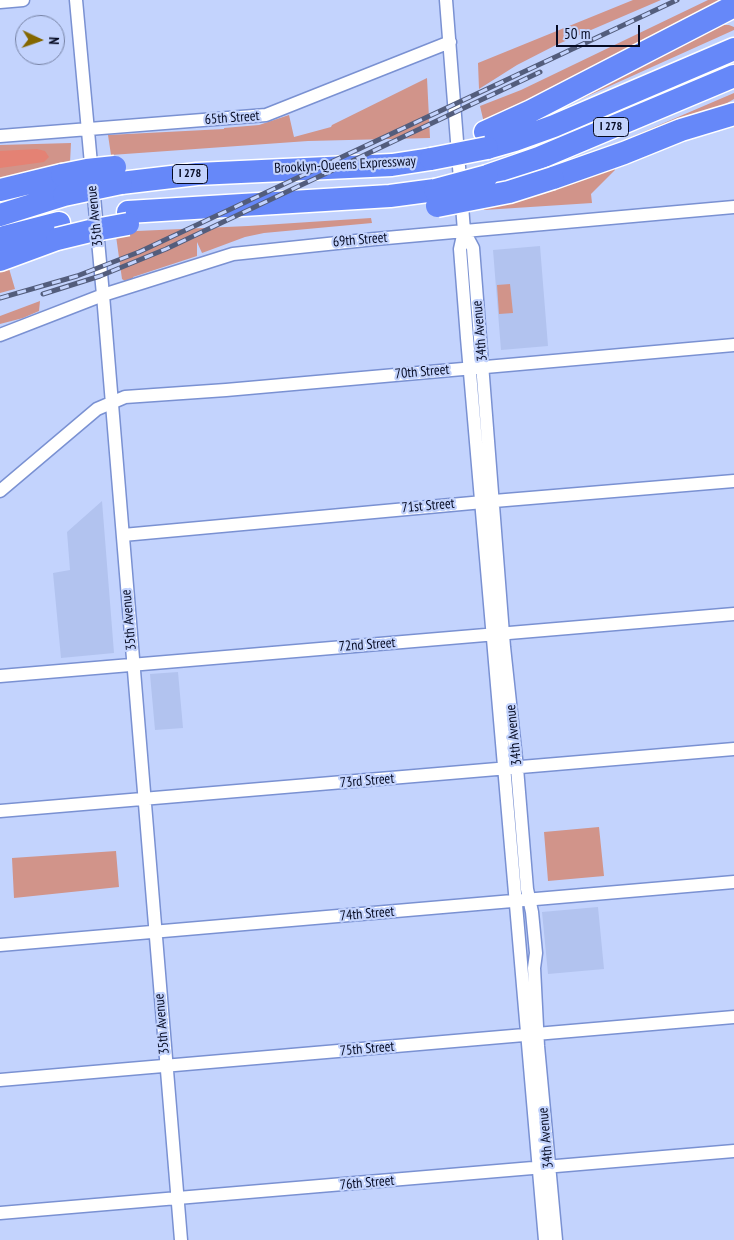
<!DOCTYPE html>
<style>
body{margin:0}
#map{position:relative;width:734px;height:1240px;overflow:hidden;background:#c3d3fd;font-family:"PT Sans Narrow",sans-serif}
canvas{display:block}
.north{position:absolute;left:15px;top:15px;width:50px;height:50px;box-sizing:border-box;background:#c3d3fd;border:1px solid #7783a5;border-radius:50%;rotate:93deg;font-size:14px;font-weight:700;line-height:20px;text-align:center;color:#050a22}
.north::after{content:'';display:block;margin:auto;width:18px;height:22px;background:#846700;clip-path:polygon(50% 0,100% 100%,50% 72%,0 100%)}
.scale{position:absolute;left:556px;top:25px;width:84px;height:22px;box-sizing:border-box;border:2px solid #050a22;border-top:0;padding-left:6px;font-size:15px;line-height:18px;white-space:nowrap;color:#050a22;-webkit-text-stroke:4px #c3d3fd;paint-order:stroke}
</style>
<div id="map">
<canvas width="734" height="1240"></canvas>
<div class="north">N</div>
<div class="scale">50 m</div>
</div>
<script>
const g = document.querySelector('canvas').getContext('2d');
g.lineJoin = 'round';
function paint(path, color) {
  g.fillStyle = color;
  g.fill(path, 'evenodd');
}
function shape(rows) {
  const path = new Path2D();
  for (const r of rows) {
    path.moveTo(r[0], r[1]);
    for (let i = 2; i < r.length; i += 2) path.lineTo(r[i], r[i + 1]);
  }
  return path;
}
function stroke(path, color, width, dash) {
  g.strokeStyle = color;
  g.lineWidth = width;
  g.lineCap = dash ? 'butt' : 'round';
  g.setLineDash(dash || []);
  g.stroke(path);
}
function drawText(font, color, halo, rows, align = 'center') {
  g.font = font + ' "PT Sans Narrow",sans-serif';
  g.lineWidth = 4.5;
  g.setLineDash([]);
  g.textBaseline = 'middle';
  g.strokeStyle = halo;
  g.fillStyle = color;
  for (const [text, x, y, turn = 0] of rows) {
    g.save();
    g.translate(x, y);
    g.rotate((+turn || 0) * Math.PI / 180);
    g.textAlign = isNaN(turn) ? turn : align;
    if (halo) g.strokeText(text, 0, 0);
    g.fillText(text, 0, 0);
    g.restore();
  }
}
const built = shape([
 [540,246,548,346,501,350,493,250],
 [102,501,114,653,61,658,53,573,70,570,67,532],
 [178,672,183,728,155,730,150,674],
 [598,907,604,969,548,974,542,912]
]);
const green = shape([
 [633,0,661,0,556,45,517,65,479,89,478,63],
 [708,0,732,0,484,123,480,106,521,90],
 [719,25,729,25,734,27,734,30,550,113],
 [427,78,430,138,308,141,111,155,108,135,224,129,224,128,259,125,289,115,294,137,331,127,332,125],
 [734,93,734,99,717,109,608,147],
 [71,143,70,163,0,181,0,145],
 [616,162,615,170,591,194,592,203,484,210,483,205],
 [371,218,372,223,264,233,245,237,202,253,197,242,197,256,133,277,133,279,125,281,122,279,116,236,137,231,248,226],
 [8,265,15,289,0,293,0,269],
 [510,284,513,313,499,314,497,285],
 [40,301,39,311,23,318,0,324,0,316],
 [599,827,604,876,548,881,544,832],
 [116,851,119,887,14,898,12,858]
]);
const forest = shape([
 [37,149,45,151,49,157,44,162,0,168,0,151]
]);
const street = shape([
 [76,0,103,295,181,1240],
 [446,0,464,231,460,249,467,338,545,1240],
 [0,2,23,0],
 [0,136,266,115,450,42],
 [464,231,473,248,504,647,517,768,527,889,532,912,536,953,534,968,538,1046,556,1240],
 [0,335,103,295,233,254,375,239,734,207],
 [0,491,97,409,125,397,226,390,734,345],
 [123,535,494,501,734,481],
 [0,676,734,614],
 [0,811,734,749],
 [0,945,734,882],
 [0,1080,734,1017],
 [0,1213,734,1151]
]);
const highway = shape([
 [485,132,531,111,734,6],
 [487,148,515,140,554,126,734,49],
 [487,176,539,158,734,76],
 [553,178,624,153,681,130,734,114],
 [121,183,197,174,392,165,431,159],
 [0,190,62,175],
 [128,212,390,196,435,190],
 [0,215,64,195],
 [0,238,59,223],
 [0,260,57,239]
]);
const rail = shape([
 [43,294,100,276,166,249,540,72],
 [0,298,77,276,139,252,677,0]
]);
const highwayBridge = shape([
 [431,159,487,148],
 [62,175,87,170,115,167],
 [435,190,487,176],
 [64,195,121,183],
 [437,206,509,192,553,178],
 [57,239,90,231,128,224]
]);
const shields = [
 [611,127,35],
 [190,174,35]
];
const shieldNames = [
 ["I 278",611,127],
 ["I 278",190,174]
];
const streetNames = [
 ["65th Street",232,118,-4],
 ["Brooklyn-Queens Expressway",345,165,-3],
 ["35th Avenue",95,216,-96],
 ["69th Street",360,240,-5],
 ["34th Avenue",480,331,-95],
 ["70th Street",422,372,-5],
 ["71st Street",428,506,-5],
 ["35th Avenue",129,620,-95],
 ["72nd Street",367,645,-4],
 ["34th Avenue",514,735,-96],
 ["73rd Street",367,781,-5],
 ["74th Street",367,914,-5],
 ["35th Avenue",162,1024,-95],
 ["75th Street",367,1049,-5],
 ["34th Avenue",546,1138,-95],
 ["76th Street",367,1183,-5]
];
paint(built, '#b2c3ef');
paint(green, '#d1948a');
paint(forest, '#e48274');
stroke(street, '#7a91d2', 15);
stroke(highway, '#fff', 25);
stroke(street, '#fff', 12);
stroke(highway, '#6688f9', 22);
stroke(rail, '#535d7c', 5);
stroke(rail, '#c3d3fd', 3, [9]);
stroke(highwayBridge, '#fff', 25, []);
stroke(highwayBridge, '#6688f9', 22);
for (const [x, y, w] of shields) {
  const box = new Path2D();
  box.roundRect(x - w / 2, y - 9.5, w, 19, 4);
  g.fillStyle = '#c3d3fd';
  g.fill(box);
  stroke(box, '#050a22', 1);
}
drawText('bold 12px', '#050a22', null, shieldNames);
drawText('14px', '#050a22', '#c3d3fd', streetNames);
</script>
